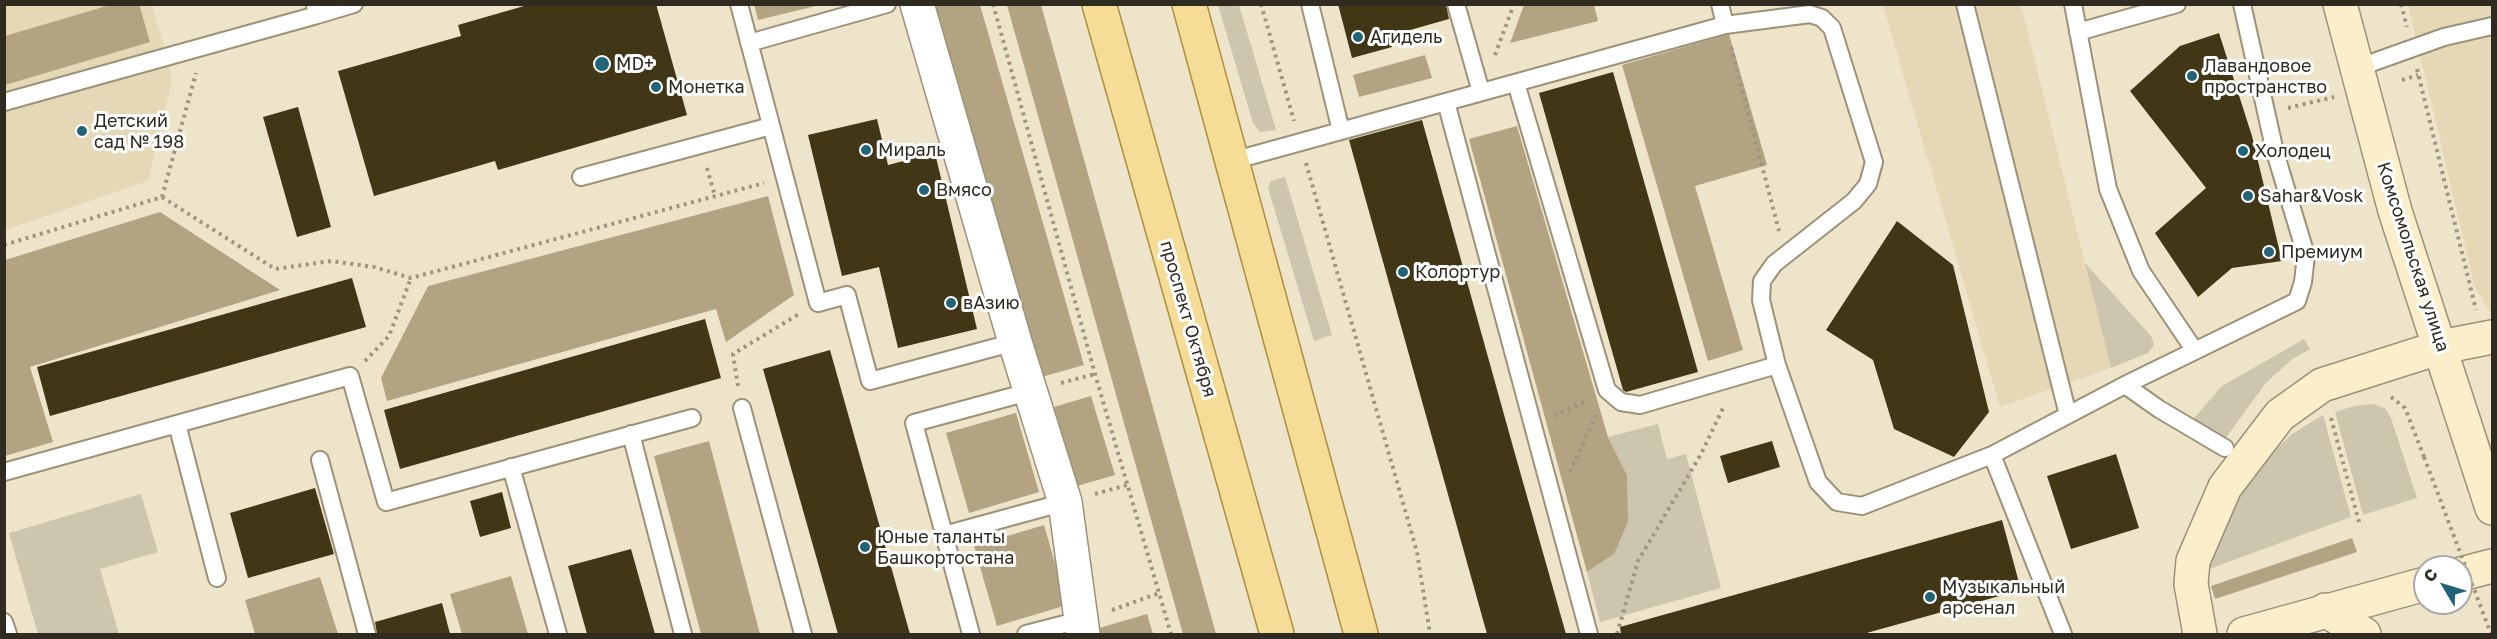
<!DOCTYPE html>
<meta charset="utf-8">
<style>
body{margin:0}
#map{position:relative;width:2497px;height:639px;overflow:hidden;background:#eee4c9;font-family:"Golos Text",sans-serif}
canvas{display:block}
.frame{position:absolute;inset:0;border:6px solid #2f2b21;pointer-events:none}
.north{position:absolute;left:2413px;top:555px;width:60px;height:60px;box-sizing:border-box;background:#fff;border:2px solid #acaaa6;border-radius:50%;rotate:308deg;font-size:16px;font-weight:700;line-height:24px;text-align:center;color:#2f2b21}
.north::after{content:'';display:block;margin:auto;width:21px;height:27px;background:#226477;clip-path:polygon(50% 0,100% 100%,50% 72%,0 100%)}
</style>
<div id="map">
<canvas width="2497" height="639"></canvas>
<div class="frame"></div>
<div class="north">С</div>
</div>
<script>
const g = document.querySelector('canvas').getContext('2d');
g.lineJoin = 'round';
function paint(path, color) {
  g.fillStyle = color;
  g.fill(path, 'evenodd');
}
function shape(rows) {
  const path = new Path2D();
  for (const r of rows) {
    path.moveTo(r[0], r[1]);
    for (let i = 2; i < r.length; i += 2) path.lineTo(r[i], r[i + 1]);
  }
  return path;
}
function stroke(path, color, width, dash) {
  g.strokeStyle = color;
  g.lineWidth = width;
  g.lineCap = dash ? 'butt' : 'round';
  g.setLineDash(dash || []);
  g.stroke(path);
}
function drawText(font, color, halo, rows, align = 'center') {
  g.font = font + ' "Golos Text",sans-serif';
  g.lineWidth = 6;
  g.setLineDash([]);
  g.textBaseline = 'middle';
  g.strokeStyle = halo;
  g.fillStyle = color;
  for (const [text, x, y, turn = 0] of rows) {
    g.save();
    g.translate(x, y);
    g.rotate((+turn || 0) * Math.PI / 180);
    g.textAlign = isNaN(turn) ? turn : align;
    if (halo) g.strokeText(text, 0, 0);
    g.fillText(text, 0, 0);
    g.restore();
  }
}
const built = shape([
 [4,5,152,5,167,56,172,81,148,181,5,230],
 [1883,5,2021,5,2111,368,2000,407],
 [2408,5,2492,5,2492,314,2475,288]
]);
const green = shape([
 [1218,5,1239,5,1276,130,1260,132,1253,123],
 [1285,177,1332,335,1314,341,1268,188,1271,181],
 [2085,263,2151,336,2154,345,2148,353,2111,368],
 [2304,339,2310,349,2291,360,2265,384,2225,439,2193,419,2222,386],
 [2373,404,2385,408,2391,418,2417,498,2363,515,2335,412,2354,406],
 [2323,415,2351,517,2209,569,2218,534,2245,487,2271,454,2292,434],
 [1658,424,1667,459,1686,454,1721,588,1600,622,1587,572,1614,554,1627,475,1608,437],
 [141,494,158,552,100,569,119,634,38,634,9,533]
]);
const forest = shape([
 [139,4,150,42,5,85,5,36,110,5],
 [754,4,820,4,820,5,758,20],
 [930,5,980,5,1084,365,1038,378],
 [1007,5,1041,5,1216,634,1183,634],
 [1524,5,1594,5,1598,21,1510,43],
 [1729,34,1767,165,1695,186,1743,350,1708,361,1622,65],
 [1425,55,1432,78,1359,97,1353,75],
 [1517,126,1608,437,1627,475,1628,522,1614,554,1587,572,1469,139],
 [768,196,794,295,726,342,716,309,387,401,381,378,428,286],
 [160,212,280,290,30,367,53,442,5,456,5,260],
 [1091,396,1115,475,1077,486,1054,407],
 [1016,413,1039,492,969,513,946,433],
 [709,441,760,634,701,634,654,456],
 [1044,525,1067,605,997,626,974,546],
 [2352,538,2357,552,2215,599,2211,586],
 [511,576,528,634,462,634,450,594],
 [320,577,338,634,255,634,245,600],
 [1147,614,1153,634,1097,634,1096,629]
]);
const building = shape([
 [531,4,656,4,687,115,498,170,495,161,374,196,338,71,461,36,458,25],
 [1338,4,1446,4,1449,19,1389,36,1392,47,1352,58],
 [2219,33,2252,136,2282,261,2232,268,2198,297,2155,233,2206,188,2130,91,2180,46],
 [1613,72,1698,372,1626,392,1623,390,1539,93],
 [298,107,331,227,297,237,263,117],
 [877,119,888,165,935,153,977,329,898,348,879,267,842,276,808,135],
 [1422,120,1515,454,1566,634,1487,634,1349,140],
 [1897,221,1953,265,1989,412,1954,457,1894,429,1873,360,1826,330],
 [352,278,366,327,50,416,37,367],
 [705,319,721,378,400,469,384,410],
 [830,350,910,634,838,634,763,369],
 [1772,441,1780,467,1728,483,1720,456],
 [2116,454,2139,528,2071,549,2047,476],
 [315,488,334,554,248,578,230,513],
 [502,492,511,528,480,537,470,501],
 [2002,520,2021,590,1863,634,1621,634,1620,627],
 [631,549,655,634,587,634,568,566],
 [442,603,450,634,377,634,375,622]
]);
const path = shape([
 [993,4,1095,374,1171,634],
 [1261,4,1294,121],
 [2401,4,2407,27],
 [1731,47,1779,231],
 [1495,55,1514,4],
 [2417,69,2476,310],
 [2402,80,2418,75],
 [2288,108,2334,97],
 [1306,163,1417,552,1430,634],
 [707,168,715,196],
 [162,197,275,269,331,261,374,267,411,278,764,183],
 [4,245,162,197,196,73],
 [365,361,389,336,411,278],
 [1061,383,1095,374],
 [738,386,733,354,799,314],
 [2391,397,2405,408,2424,457],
 [1554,416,1588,400],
 [2331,418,2359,522],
 [1570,472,1598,411],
 [1095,494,1127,485],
 [1112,610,1160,593],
 [1617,634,1638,561,1701,454,1724,406]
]);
const service = shape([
 [739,4,818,303,847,295,870,381,1015,342],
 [1310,4,1341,131],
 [1456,4,1481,92],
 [1720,4,1725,25],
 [1965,4,2068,415],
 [2073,4,2108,189,2141,271,2195,351],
 [315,5,317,15,354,4],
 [2078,32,2177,4],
 [749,43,887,4],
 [2357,68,2444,37,2492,26],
 [1516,83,1607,390,1621,402,1640,405,1777,365,1818,482,1837,502,1862,506,1992,455,2063,634],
 [4,102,317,15],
 [1446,102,1589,634],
 [1232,161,1725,25,1810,14,1822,18,1832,28,1874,162,1868,184,1854,201,1774,264,1762,281,1761,300,1777,365],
 [581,177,771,126],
 [2125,385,2159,409,2225,448],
 [742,408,803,634],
 [177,424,217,578],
 [631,434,683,634],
 [1992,455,2125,385,2297,301,2303,282,2306,255,2275,152,2242,4],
 [320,460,367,634],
 [511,467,558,634],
 [4,472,350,376,386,502,692,418],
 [944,535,1065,502],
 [4,622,8,634],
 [971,634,914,423,1032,391],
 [1026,634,1080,620]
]);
const minor = shape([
 [917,4,1015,342,1065,502,1083,634]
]);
const secondary = shape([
 [2340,4,2395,211,2492,508],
 [2461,574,2492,566],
 [2325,610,2364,634],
 [2200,634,2191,584,2193,561,2225,487,2280,415,2322,385,2441,347,2492,337],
 [2244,634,2425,584]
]);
const primary = shape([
 [1099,4,1277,634],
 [1189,4,1361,634]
]);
const pathBridge = shape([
 [2424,457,2491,634]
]);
const markers = [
 [1358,37,6,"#226477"],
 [602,64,8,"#226477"],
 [2192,76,6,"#226477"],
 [656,87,6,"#226477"],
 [82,131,6,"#226477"],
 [866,150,6,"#226477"],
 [2243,151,6,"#226477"],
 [924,190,6,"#226477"],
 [2248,196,6,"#226477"],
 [2269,252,6,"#226477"],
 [1403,272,6,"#226477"],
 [951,303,6,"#226477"],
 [865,547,6,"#226477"],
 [1930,597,6,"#226477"]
];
const poiNames = [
 ["Агидель",1370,37],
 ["MD+",616,64],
 ["Лавандовое",2204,66],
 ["пространство",2204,87],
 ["Монетка",668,87],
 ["Детский",94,121],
 ["сад № 198",94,142],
 ["Мираль",878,150],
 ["Холодец",2255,151],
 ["Вмясо",936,190],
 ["Sahar&Vosk",2260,196],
 ["Премиум",2281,252],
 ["Колортур",1415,272],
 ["вАзию",963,303],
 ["Юные таланты",877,537],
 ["Башкортостана",877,558],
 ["Музыкальный",1942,587],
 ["арсенал",1942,608]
];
const streetNames = [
 ["Комсомольская улица",2413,257,72],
 ["проспект Октября",1188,319,74]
];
paint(built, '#e5d8b7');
paint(green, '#cdc5ae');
paint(forest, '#b2a482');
paint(building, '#413616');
stroke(service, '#9b9279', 20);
stroke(minor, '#9b9279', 36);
stroke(secondary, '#9b9279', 36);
stroke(primary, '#ac9040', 36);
stroke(path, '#9d9582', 4, [3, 4.5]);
stroke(service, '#fff', 16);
stroke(minor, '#fff', 33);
stroke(secondary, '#faeecb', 33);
stroke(primary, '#f6dd97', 33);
stroke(pathBridge, '#9d9582', 4, [3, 4.5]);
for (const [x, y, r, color] of markers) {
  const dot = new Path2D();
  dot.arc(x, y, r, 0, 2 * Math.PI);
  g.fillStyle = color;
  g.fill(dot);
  stroke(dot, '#fff', 2);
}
drawText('18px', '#2f2b21', '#fff', poiNames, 'left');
drawText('18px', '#2f2b21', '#fff', streetNames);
</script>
